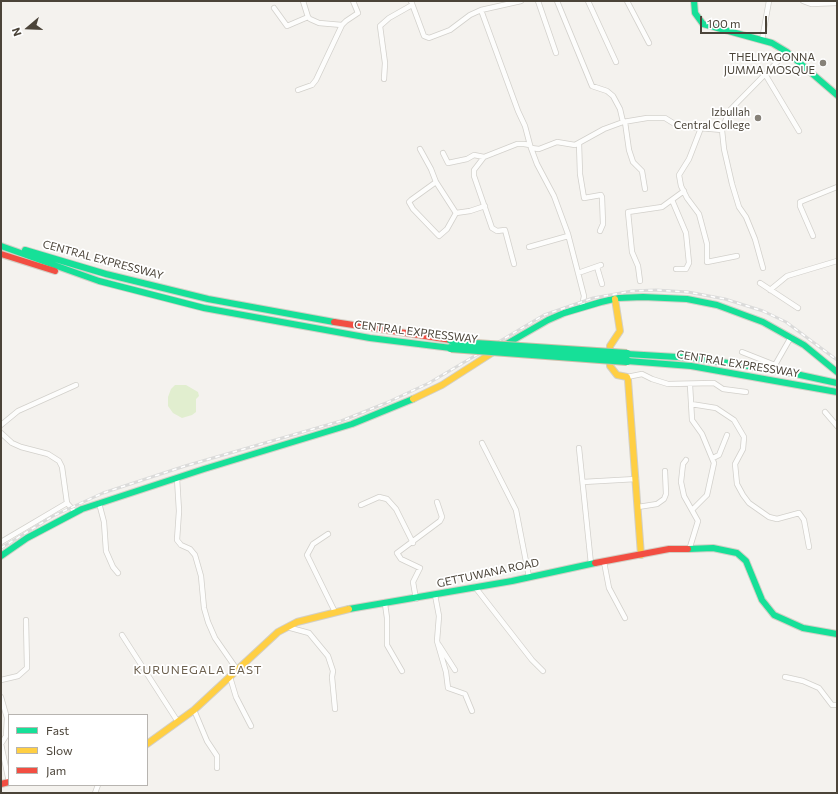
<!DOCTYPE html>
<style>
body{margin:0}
#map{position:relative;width:838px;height:794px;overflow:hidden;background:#f4f2ee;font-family:Commissioner,sans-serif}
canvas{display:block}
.frame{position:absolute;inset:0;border:2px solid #4b4439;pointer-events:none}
.legend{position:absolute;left:8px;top:714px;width:140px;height:72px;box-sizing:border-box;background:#fff;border:1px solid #b7b4b0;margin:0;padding:5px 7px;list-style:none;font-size:12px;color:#4b4439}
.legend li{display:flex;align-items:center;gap:8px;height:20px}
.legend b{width:20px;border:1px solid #b7b4b0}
.north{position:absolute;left:8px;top:8px;width:40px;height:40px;-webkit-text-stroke:3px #fff;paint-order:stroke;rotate:251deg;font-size:11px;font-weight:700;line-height:16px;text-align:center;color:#4b4439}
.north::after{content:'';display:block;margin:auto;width:14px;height:18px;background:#4b4439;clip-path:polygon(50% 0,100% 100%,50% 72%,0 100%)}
.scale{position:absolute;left:700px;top:16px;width:67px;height:18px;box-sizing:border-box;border:2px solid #4b4439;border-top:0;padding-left:5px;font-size:12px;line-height:14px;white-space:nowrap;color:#4b4439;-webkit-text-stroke:3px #fff;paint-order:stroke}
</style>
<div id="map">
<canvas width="838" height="794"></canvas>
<div class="frame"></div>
<ul class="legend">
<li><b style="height:5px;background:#16e098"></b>Fast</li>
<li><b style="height:5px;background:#ffcf43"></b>Slow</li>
<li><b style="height:5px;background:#f24e42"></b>Jam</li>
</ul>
<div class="north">N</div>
<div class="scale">100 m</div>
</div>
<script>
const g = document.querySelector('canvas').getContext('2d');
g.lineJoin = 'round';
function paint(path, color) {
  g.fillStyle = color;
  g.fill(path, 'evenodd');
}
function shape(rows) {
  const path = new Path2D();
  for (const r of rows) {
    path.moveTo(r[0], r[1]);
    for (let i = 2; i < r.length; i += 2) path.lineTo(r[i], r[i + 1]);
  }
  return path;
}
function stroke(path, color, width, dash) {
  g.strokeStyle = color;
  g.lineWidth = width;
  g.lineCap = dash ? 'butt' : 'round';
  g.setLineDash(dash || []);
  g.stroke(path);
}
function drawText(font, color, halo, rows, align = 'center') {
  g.font = font + ' Commissioner,sans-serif';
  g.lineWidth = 3.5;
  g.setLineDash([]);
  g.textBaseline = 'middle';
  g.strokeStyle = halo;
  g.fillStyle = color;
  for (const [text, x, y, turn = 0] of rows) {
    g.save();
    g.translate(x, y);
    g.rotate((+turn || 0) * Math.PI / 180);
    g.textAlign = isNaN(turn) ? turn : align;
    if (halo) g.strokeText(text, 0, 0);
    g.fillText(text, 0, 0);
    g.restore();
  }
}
const green = shape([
 [175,385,186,385,198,392,199,396,196,399,196,412,192,415,182,418,173,413,168,406,168,397,171,389]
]);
const street = shape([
 [303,1,308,17,310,19,319,23,342,25],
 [411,1,424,36,429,38,450,30,470,15,481,10,521,1],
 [538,1,556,53],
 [557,1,592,86,607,91,613,96,620,109,623,122],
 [588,1,616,62],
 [627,1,649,43],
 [803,1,811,4,837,3],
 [274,8,287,26,308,17],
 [481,10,518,111,525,126,530,145],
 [762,40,769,1],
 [765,74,799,131],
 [384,79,385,63,380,26,389,18,412,5],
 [298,90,312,85,316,80,342,25,346,21,358,13,353,1],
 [625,122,629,150,633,162,642,171,645,189],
 [701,128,689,159,679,175,681,186,687,198,699,214,707,244,707,262,737,256],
 [579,143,580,174,584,198,601,195,602,197,603,224,600,231],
 [531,148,537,164,554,196,568,234,584,296,582,307],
 [420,149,431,169,436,182,456,213,470,211,485,206],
 [443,153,448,163,467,159,474,155,484,157],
 [436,182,411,200,409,202,413,209,439,236,447,229,456,213],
 [672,200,686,233,689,263,686,269,676,269],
 [813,236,800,206,800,202,837,187],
 [529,247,568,236],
 [514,264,505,230,497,231,492,228,474,176,474,170,484,157,517,144,524,144,530,145,531,148,539,149,557,142,575,145,604,129,623,122,647,118,665,118,678,126,722,130],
 [597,267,602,284],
 [763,268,755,239,746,217,739,207,732,184,724,149,722,130,729,111,787,52],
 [578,273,601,265],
 [640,281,638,266,632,252,628,212,662,207,684,191],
 [760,283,798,308],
 [770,290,787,276,837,261],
 [742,352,775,365,791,337],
 [627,377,642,374,652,379,668,384,714,383,723,389,746,392],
 [690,385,692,420,702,434,714,463,707,495,692,510],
 [691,404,716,408,734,420,744,437,743,449,735,464,737,484,743,495,749,503,769,517,777,519,799,513,804,520,809,547],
 [825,412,837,426],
 [1,425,18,411,76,385],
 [1,433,12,443,21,447,48,454,59,461,62,467,67,503],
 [482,443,516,510,529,577],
 [579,448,591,564],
 [713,458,719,455,727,435],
 [686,460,683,464,681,482,684,496,698,521,690,547],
 [177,478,179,511,177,540,181,545,190,549,195,555,201,576,204,608,208,622,215,638,238,671],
 [583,482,636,479],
 [99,503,104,522,106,551,113,567,118,573],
 [361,505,379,497,387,499,396,509,413,543],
 [638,507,657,504,664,499,666,494,665,471],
 [328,534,313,544,307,555,335,612],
 [1,542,67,503,75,512],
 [604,562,609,588,625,618],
 [475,587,532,660,543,671],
 [435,595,439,616,437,641,446,672,448,688,465,694,472,711],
 [416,599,413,582,420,568,401,559,397,553,440,521,442,517,437,502],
 [385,604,387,618,387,645,402,671],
 [287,627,309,633,328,656,333,671,332,677,335,709],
 [122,635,178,722],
 [439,645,455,670],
 [230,677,236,697,251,726],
 [785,677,803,681,819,688,832,705,837,705],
 [1,680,18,676,27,668,26,620],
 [1,697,7,718,6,736,1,744,9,782],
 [194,710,207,741,217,756,217,768],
 [95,793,98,785]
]);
const fast = shape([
 [694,1,695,13,703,24,772,43,787,52,837,95],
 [1,246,99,281,204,308,370,338,451,348],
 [25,250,106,274,208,299,334,322],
 [503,346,548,320,564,313,601,302,618,298,643,297,687,299,717,305,763,322,804,345,837,372],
 [627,354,694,358,782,371,837,383],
 [627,361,691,366,837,392],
 [688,549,713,548,737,553,746,561,762,600,774,615,803,628,837,634],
 [1,556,27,538,82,509,204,469,352,424,413,399],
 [349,609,512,581,595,563]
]);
const slow = shape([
 [615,299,620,331,610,346,610,366,617,375,627,377,628,380,641,555],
 [413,399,442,385,495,351],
 [147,744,194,710,278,632,297,622,349,609]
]);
const jam = shape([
 [1,254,55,271],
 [334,322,451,340],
 [595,563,669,549,688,549],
 [1,784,9,782]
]);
const rail = shape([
 [1,548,53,516,103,493,185,466,341,421,386,403,429,383,544,315,593,298,632,291,656,290,688,292,725,299,763,311,786,322,837,360]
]);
const fastBridge = shape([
 [451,340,475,344,627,354],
 [451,348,627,361]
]);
const markers = [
 [823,63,4,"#868178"],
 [758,118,4,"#868178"]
];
const poiNames = [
 ["THELIYAGONNA",815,57],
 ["JUMMA MOSQUE",815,70],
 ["Izbullah",750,112],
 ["Central College",750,125]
];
const streetNames = [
 ["CENTRAL EXPRESSWAY",103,260,15],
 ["CENTRAL EXPRESSWAY",416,332,7],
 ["CENTRAL EXPRESSWAY",738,364,9],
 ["GETTUWANA ROAD",488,573,-12]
];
const neighbourhoodNames = [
 ["KURUNEGALA EAST",198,670]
];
paint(green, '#e1eecf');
stroke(street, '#d2d0cb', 6);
stroke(fast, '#d3cfc5', 8);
stroke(slow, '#d3cfc5', 8);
stroke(jam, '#d3cfc5', 8);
stroke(street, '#fdfdfc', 4.5);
stroke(fast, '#16e098', 6);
stroke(slow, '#ffcf43', 6);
stroke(jam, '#f24e42', 6);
stroke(rail, '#dbdbda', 3);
stroke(rail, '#fff', 1.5, [4.5]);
stroke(fastBridge, '#ccbfa9', 10, []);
stroke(fastBridge, '#16e098', 8);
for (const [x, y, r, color] of markers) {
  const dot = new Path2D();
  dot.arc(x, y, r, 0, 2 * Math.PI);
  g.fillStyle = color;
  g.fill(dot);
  stroke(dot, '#fff', 1.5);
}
drawText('11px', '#4b4439', '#fff', poiNames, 'right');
drawText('11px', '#4b4439', '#fff', streetNames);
g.letterSpacing = '1px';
drawText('12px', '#6e6250', '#fff', neighbourhoodNames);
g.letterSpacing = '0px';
</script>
